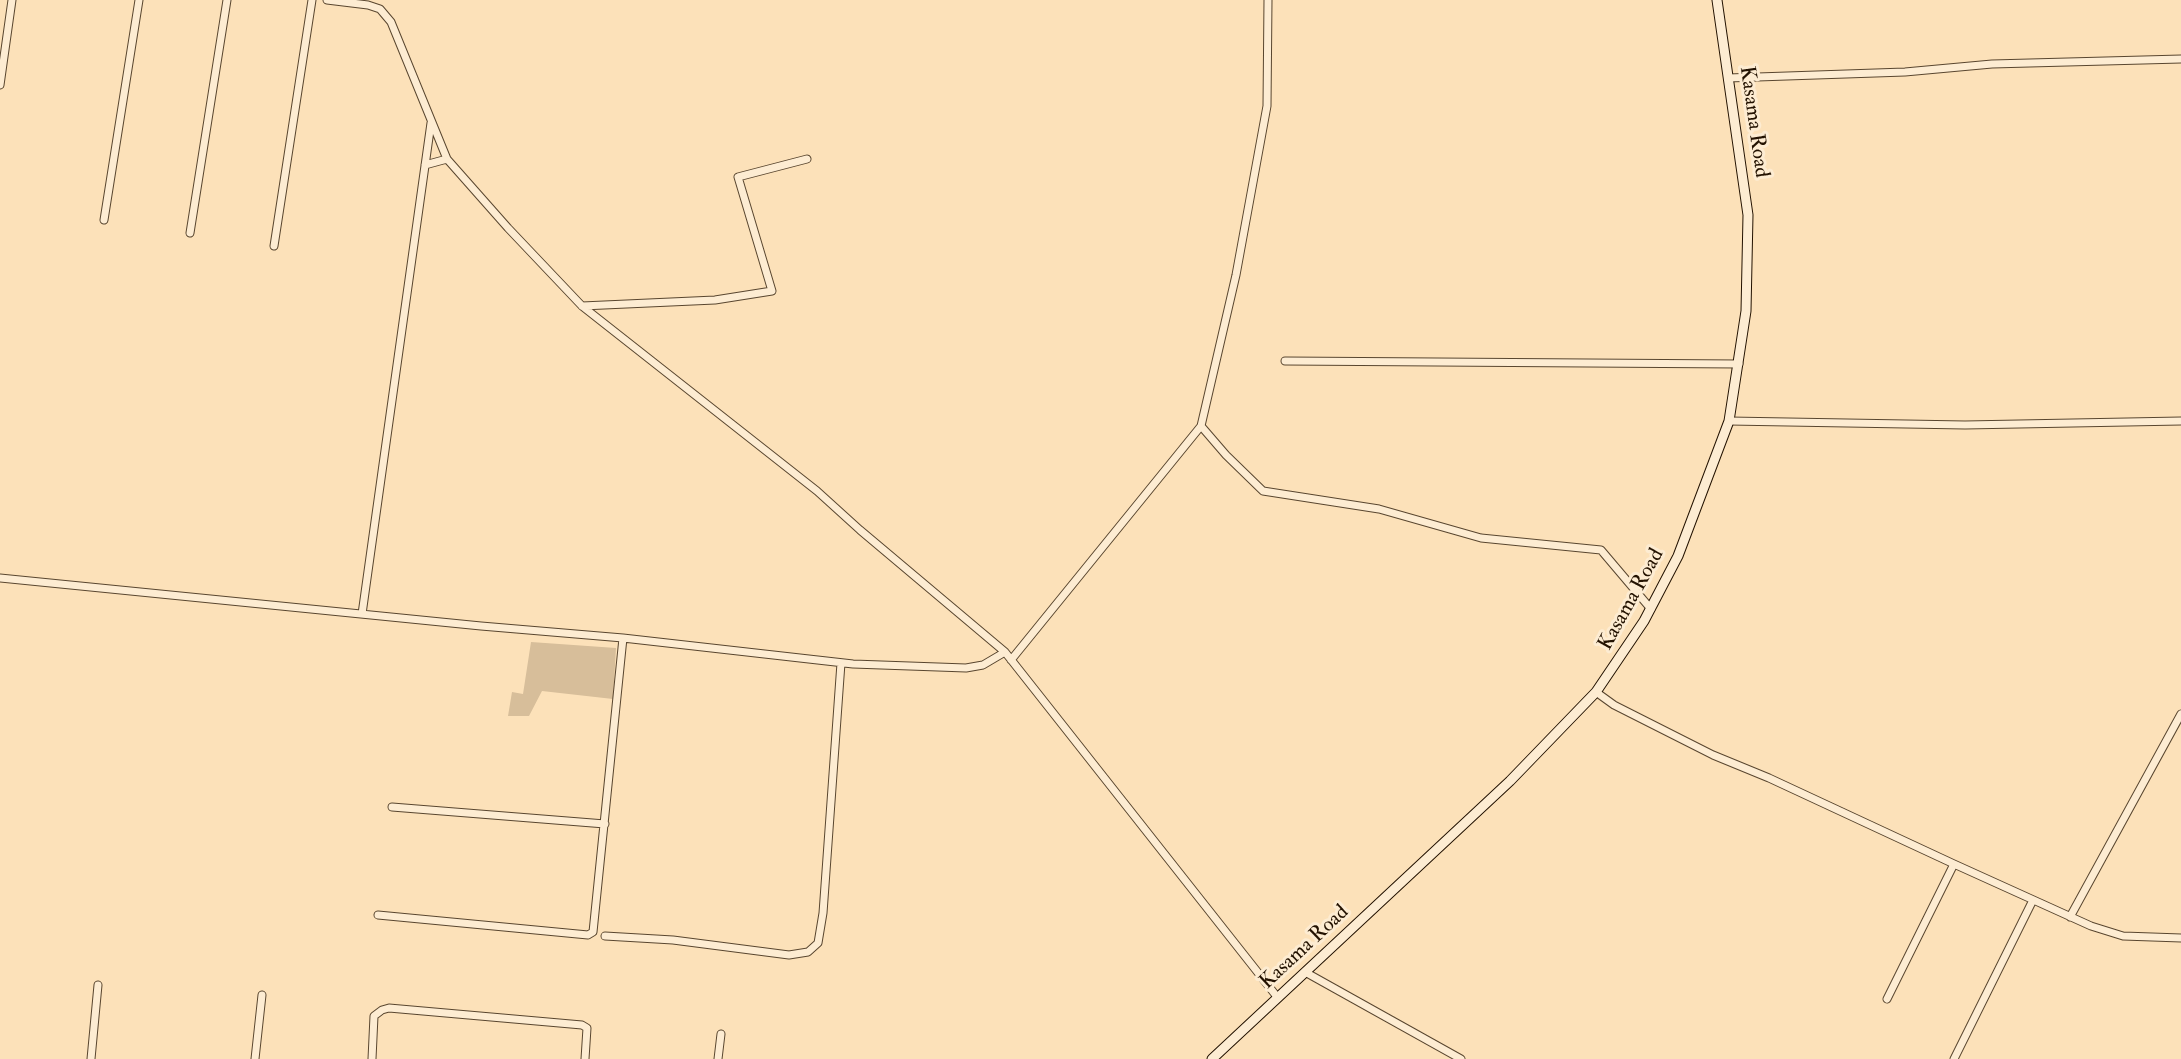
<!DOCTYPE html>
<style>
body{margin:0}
canvas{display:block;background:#fce1b9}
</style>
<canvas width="2181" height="1059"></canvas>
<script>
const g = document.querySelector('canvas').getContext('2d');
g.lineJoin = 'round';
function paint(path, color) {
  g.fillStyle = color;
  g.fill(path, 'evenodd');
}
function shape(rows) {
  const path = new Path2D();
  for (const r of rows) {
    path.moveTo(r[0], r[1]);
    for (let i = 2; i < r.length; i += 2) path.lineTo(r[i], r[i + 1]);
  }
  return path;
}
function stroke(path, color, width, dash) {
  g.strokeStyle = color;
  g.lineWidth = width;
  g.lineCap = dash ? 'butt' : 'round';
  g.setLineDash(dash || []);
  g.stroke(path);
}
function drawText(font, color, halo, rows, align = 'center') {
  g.font = font + ' "IM FELL Double Pica",serif';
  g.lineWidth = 6;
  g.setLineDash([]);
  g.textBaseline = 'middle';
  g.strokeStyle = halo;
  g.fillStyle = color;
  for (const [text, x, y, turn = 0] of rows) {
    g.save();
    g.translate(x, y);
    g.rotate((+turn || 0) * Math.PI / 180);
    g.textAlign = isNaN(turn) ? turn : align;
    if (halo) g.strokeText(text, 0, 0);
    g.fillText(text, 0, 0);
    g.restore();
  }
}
const green = shape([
 [531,642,616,648,613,699,542,691,529,716,508,716,512,692,523,694]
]);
const street = shape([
 [327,0,368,5,380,9,391,22,447,159,508,228,582,306,817,491,860,530,1005,652,1278,998],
 [1268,0,1267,106,1236,275,1201,426,1226,455,1263,491,1379,509,1481,538,1601,550,1651,609],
 [1728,78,1905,72,1992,64,2181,59],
 [0,85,12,0],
 [425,165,447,159],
 [104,220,139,0],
 [190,233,227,0],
 [274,246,312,0],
 [582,306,715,300,772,291,738,177,807,159],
 [1285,361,1739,364],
 [1729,421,1965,425,2181,421],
 [0,578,481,626,623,638,853,664,966,668,983,665,1005,652],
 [362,614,431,123],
 [1011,660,1201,426],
 [1596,692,1614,705,1713,755,1769,778,1954,864,2091,926,2123,936,2181,938],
 [392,807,605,824],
 [378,915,588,935,593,932,623,638],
 [2070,917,2181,714],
 [605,936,673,940,789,955,808,952,818,943,823,913,841,663],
 [1305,972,1461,1059],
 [1887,999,1954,864],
 [91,1059,98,985],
 [255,1059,262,995],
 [372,1059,374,1016,382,1010,389,1008,582,1025,587,1028,585,1059],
 [718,1059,721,1034],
 [1954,1059,2033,900]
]);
const secondary = shape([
 [1212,1059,1510,781,1596,692,1644,621,1678,556,1729,421,1746,311,1748,215,1717,0]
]);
const streetNames = [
 ["Kasama Road",1753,122,82],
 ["Kasama Road",1632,600,-61],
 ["Kasama Road",1305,948,-43]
];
paint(green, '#d7be9a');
stroke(street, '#59462f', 9);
stroke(secondary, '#231201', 11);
stroke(street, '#fdecd2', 7);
stroke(secondary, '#fdecd2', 9);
drawText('21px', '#231201', '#fdecd2', streetNames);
</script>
